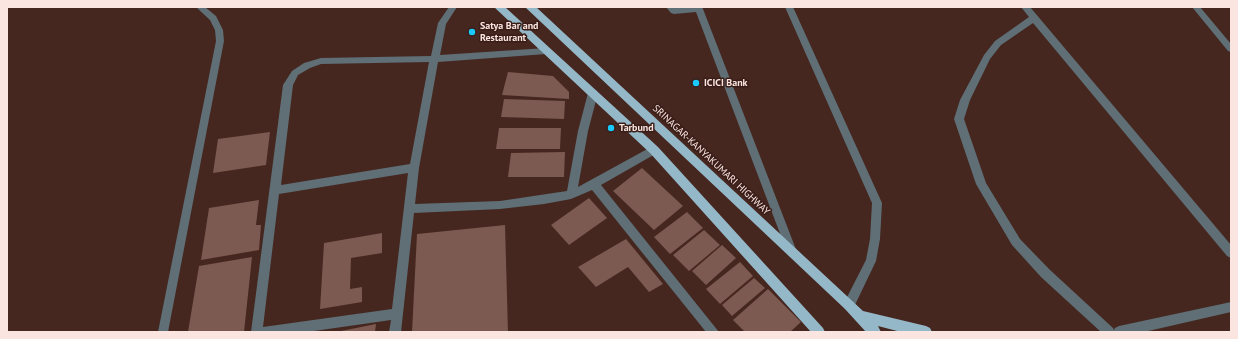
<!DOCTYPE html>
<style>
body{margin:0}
#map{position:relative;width:1238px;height:339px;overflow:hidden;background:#452720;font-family:"PT Sans",sans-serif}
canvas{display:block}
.frame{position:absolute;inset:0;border:8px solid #fae5e0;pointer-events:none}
</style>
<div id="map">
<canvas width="1238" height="339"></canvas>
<div class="frame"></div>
</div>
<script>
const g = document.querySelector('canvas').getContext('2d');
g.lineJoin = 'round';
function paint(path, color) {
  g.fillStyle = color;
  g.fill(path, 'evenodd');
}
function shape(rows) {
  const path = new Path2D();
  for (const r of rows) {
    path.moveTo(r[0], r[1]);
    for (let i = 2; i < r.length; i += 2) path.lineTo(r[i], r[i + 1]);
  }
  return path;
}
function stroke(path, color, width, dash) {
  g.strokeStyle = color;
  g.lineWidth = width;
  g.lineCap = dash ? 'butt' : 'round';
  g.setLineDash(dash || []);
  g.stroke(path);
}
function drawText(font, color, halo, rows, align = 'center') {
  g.font = font + ' "PT Sans",sans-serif';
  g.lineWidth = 3;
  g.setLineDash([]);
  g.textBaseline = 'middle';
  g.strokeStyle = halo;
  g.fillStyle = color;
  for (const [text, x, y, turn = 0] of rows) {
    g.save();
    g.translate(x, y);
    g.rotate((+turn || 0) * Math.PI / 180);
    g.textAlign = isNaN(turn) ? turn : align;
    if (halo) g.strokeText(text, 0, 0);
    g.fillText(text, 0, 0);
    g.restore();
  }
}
const building = shape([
 [508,72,553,76,569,92,569,99,502,95],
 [504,99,565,101,564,119,501,117],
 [499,128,561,128,560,149,496,149],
 [270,132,266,165,213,173,218,139],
 [565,152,564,177,508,177,511,153],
 [642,168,683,206,654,230,613,191],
 [589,198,607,218,569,245,551,225],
 [259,200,256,225,261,225,259,250,201,260,209,208],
 [687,212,703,228,670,254,654,237],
 [505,225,508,332,412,332,417,234],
 [704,230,720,245,689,271,673,255],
 [382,233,382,253,351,258,350,289,362,287,362,302,320,309,324,243],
 [626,239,663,284,649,292,628,267,596,287,578,267],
 [722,245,736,258,706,285,692,271],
 [252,257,244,332,188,332,199,266],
 [740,262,753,276,720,304,706,289],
 [754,278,765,288,732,316,722,305],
 [768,289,801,322,790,332,745,332,733,320],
 [376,324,375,332,341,332,341,331]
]);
const service = shape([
 [196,7,205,7,216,16,223,30,224,41,168,332,158,332,216,41,215,30,210,20,196,7],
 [1192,7,1200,7,1231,44,1231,52,1228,51,1192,7]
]);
const minor = shape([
 [449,7,457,7,446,24,440,55,546,48,550,51,546,54,438,62,419,168,415,204,500,201,567,191,578,131,588,93,590,90,596,90,598,93,588,131,578,187,651,147,657,147,659,150,657,153,601,185,719,332,706,332,592,190,571,199,544,204,500,209,414,213,401,332,389,332,391,320,307,332,251,332,283,85,292,71,304,63,321,58,431,56,438,23,449,7],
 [429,62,410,164,281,185,293,85,298,75,310,68,321,64,429,62],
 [408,173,392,309,263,327,279,194,408,173],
 [666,7,702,7,703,9,797,252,796,255,792,257,788,255,787,252,696,12,674,14,671,13,666,7],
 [785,7,793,7,882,203,880,239,876,261,853,309,849,310,845,309,843,305,866,260,870,239,872,203,785,7],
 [1021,7,1030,7,1231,245,1231,258,1227,256,1033,23,1001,45,990,59,970,100,964,119,986,183,1020,239,1049,269,1113,328,1115,332,1101,332,1041,277,1012,245,976,184,954,119,960,100,984,55,995,41,1029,17,1021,7]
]);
const tertiary = shape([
 [1231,302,1231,312,1144,332,1113,332,1115,328,1119,326,1231,302]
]);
const trunk = shape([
 [494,7,505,7,658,147,823,328,825,332,811,332,650,153,494,7],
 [525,7,536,7,863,311,926,326,930,328,932,332,901,332,878,326,881,332,866,332,845,309,525,7]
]);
const markers = [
 [472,32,4,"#1acafc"],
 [696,83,4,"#1acafc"],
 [611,128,4,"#1acafc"]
];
const poiNames = [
 ["Satya Bar and",480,26],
 ["Restaurant",480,38],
 ["ICICI Bank",704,83],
 ["Tarbund",619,128]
];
const streetNames = [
 ["SRINAGAR-KANYAKUMARI HIGHWAY",711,160,43]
];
paint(building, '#7c5951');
paint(service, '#5f6f75');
paint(minor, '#5f6f75');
paint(tertiary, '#5f6f75');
paint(trunk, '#95b8c8');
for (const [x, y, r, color] of markers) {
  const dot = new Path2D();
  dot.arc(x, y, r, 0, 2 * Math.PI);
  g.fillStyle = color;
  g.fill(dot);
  stroke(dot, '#3a1d17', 1.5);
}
drawText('bold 10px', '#fae5e0', '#3a1d17', poiNames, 'left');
drawText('10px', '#fae5e0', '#3a1d17', streetNames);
</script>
